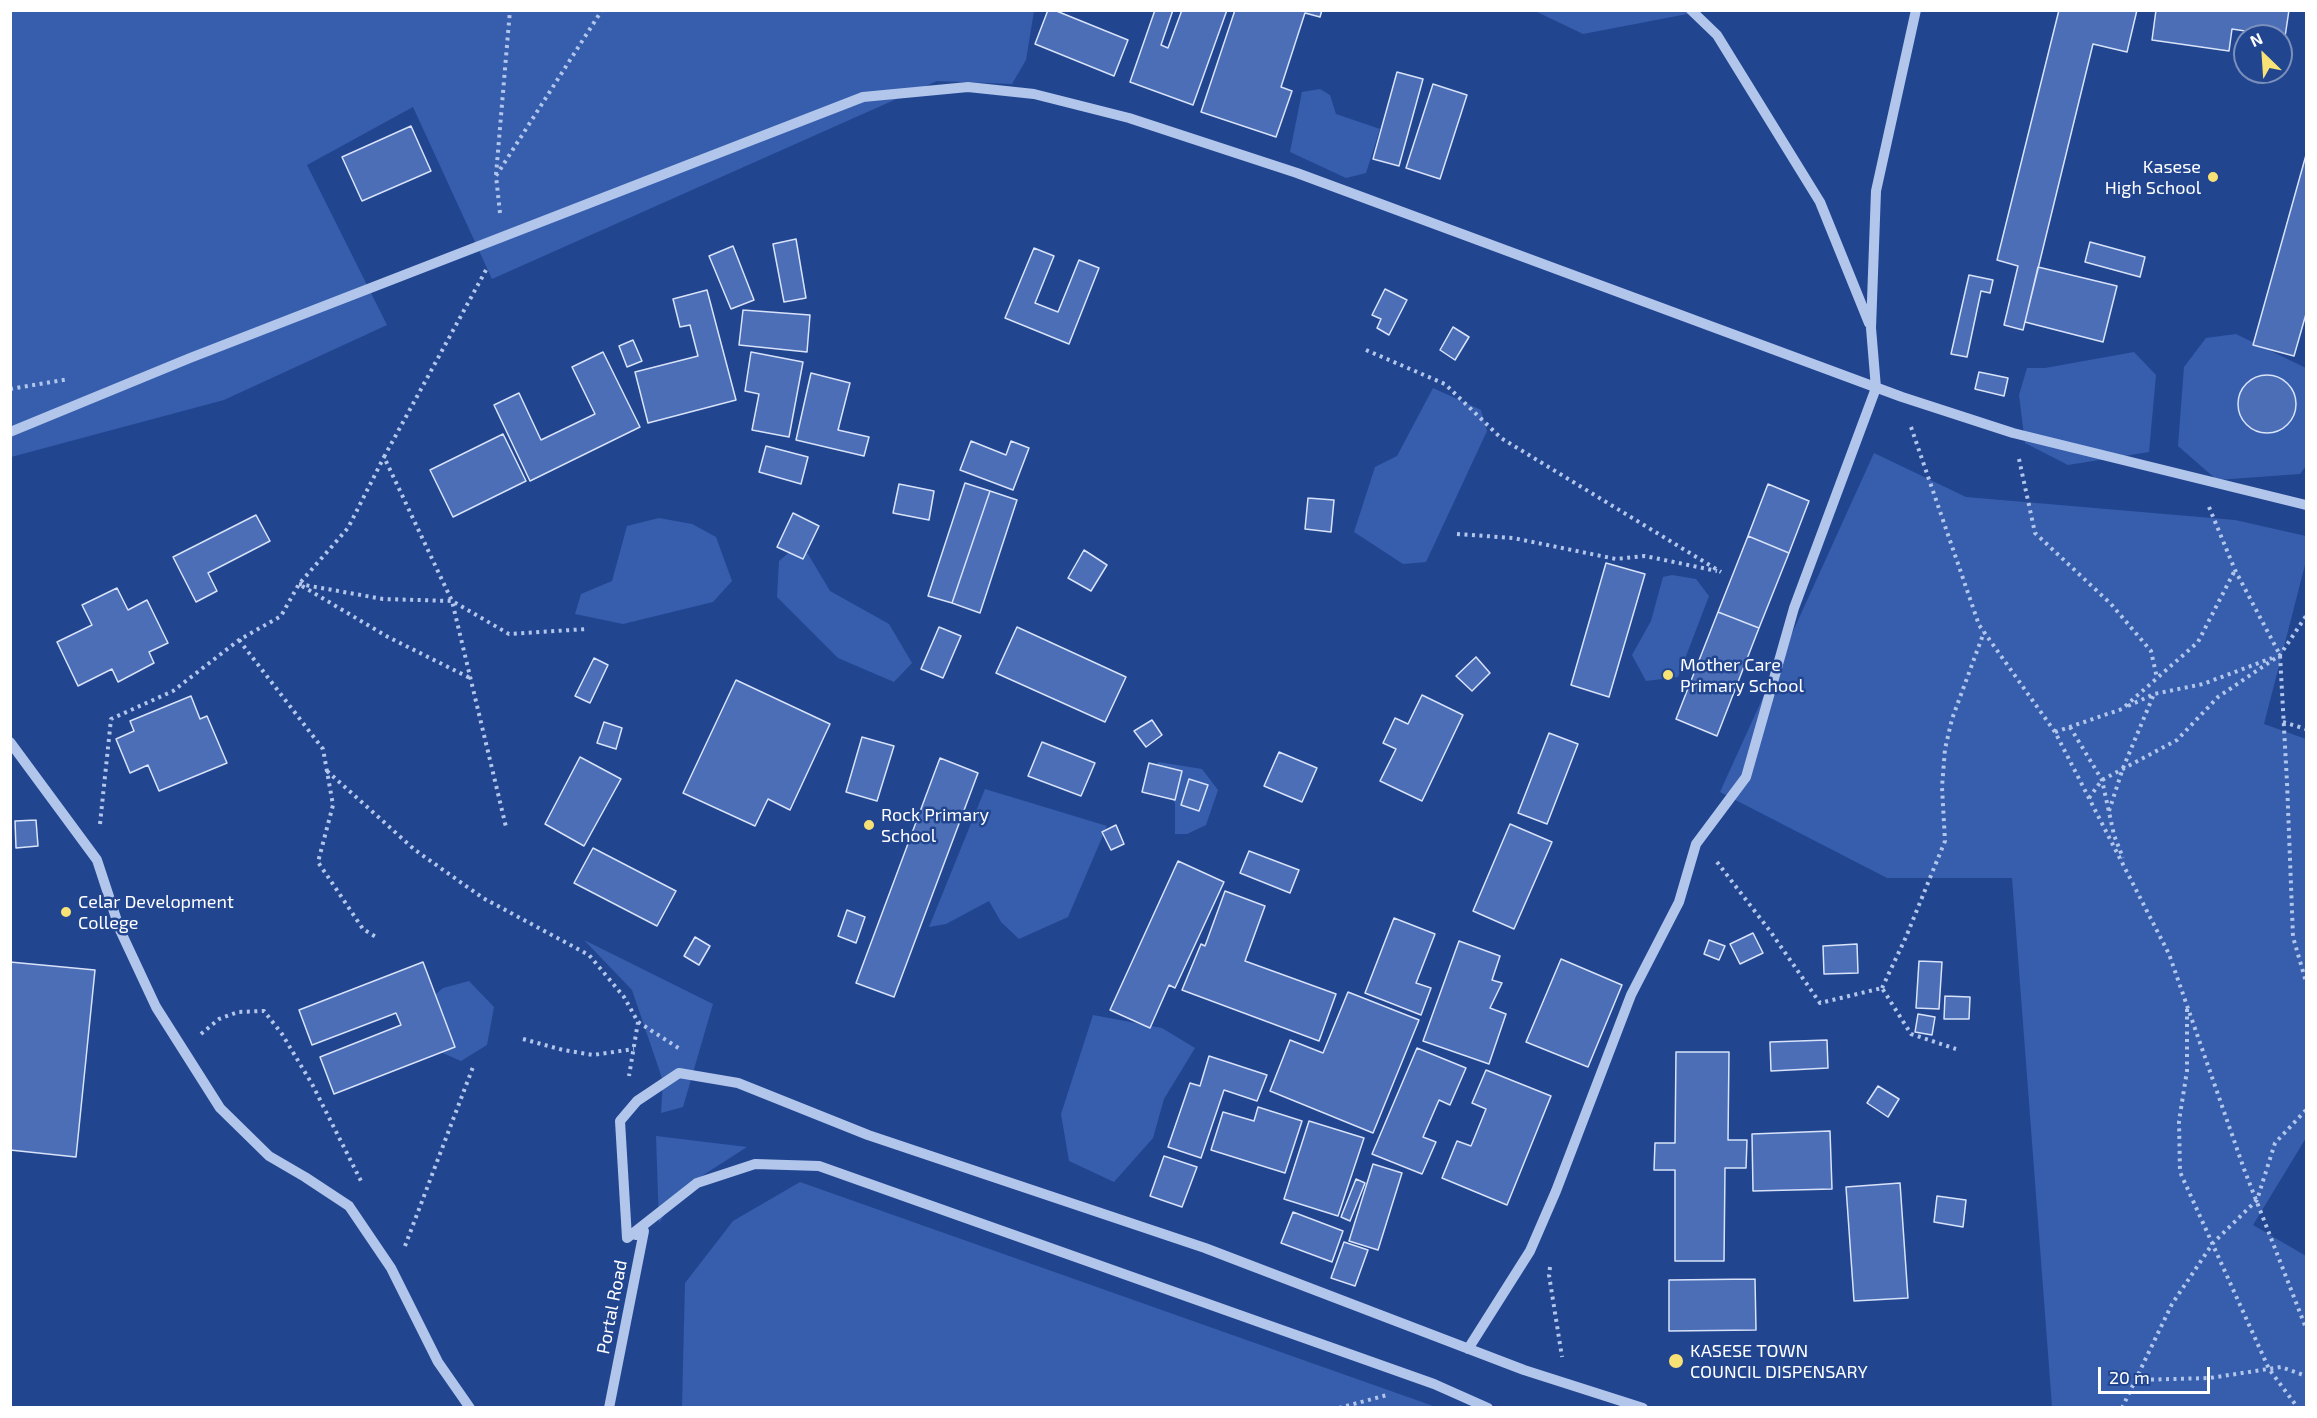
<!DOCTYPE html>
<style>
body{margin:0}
#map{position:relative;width:2317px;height:1418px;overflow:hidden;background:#224590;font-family:"Exo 2",sans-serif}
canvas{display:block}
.frame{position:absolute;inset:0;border:12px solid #fff;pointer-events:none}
.north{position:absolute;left:2233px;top:24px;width:60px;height:60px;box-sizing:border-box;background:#224590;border:2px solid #7a8fbc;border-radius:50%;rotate:335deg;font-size:16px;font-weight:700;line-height:24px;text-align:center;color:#fff}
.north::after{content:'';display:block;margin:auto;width:21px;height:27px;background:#f8e275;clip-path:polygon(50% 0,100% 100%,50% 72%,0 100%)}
.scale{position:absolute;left:2098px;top:1367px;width:112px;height:27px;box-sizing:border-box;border:3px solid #fff;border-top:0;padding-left:8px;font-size:18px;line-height:21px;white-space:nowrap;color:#fff;-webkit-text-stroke:4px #224590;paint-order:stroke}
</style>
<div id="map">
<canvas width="2317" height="1418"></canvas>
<div class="frame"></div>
<div class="north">N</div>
<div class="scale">20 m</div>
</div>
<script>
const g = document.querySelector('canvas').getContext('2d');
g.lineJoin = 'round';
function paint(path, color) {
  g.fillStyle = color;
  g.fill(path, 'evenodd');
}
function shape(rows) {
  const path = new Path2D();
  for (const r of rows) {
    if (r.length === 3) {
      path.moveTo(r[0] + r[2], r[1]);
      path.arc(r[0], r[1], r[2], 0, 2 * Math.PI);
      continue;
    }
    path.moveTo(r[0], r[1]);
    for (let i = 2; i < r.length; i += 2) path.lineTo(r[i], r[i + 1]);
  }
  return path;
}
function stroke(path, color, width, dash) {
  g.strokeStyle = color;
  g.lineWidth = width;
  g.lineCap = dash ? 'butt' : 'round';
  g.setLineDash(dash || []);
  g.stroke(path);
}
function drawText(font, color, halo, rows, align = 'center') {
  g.font = font + ' "Exo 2",sans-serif';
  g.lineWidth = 5;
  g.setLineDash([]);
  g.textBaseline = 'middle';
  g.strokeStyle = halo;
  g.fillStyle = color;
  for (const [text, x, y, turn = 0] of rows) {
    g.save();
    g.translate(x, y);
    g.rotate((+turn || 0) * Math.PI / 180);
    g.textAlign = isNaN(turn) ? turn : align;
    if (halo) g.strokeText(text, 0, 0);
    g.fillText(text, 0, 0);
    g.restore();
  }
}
const green = shape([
 [11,11,1034,11,1026,60,1012,84,937,81,492,279,413,107,307,165,387,325,224,400,11,457],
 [1535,11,1703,11,1583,34],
 [1320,89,1330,95,1336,114,1380,129,1366,173,1346,178,1290,152,1302,92],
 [2236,334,2306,368,2306,466,2300,474,2217,480,2178,446,2184,367,2206,338],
 [2134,352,2156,375,2149,452,2068,465,2025,443,2019,395,2027,368,2045,368],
 [1433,388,1481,410,1487,431,1426,562,1403,564,1354,532,1375,467,1397,456],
 [1874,453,1966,497,2235,520,2306,536,2306,561,2264,724,2306,739,2306,1138,2253,1225,2306,1256,2306,1407,2044,1407,2052,1406,2012,878,1887,878,1720,792],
 [659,518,692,524,716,537,732,581,713,602,623,624,575,614,581,594,612,581,627,526],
 [794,548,808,554,830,591,889,624,912,663,894,682,838,658,777,597,779,561],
 [1672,575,1696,579,1709,596,1678,677,1646,681,1632,655,1651,621,1663,577],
 [1158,762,1202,769,1218,790,1206,825,1187,834,1175,834,1175,803,1154,771],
 [985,789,1107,826,1068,917,1019,939,1001,922,989,901,946,924,929,927],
 [584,940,713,1004,683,1107,661,1113,663,1081,632,990],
 [469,981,494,1007,487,1045,461,1061,438,1051,429,1000,443,988],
 [1093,1015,1162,1028,1195,1048,1164,1099,1153,1138,1114,1182,1069,1161,1061,1114],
 [656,1136,747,1147,683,1188,659,1223],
 [800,1182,1436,1407,682,1407,685,1283,733,1221]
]);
const building = shape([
 [1048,10,1054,10,1128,40,1114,76,1035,44,1048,10],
 [1155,10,1173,10,1161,45,1168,48,1182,10,1227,10,1193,105,1130,82,1155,10],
 [1235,10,1322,10,1320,17,1305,13,1303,19,1281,87,1292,91,1276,137,1201,112,1235,10],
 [2059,10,2137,10,2127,52,2093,44,2023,330,2004,325,2018,266,1997,260,2059,10],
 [2156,10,2289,10,2285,37,2232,29,2229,51,2152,40,2156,10],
 [1397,72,1423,79,1399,166,1373,159,1397,72],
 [1433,84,1467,95,1440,179,1406,168,1433,84],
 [411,126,431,171,362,201,342,157,411,126],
 [2306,155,2306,314,2294,356,2253,345,2306,155],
 [796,239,806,298,784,302,773,244,796,239],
 [2090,242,2145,257,2140,277,2085,262,2090,242],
 [733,246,754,300,731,309,709,256,733,246],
 [1034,248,1054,256,1035,303,1058,312,1079,260,1099,268,1069,344,1005,318,1034,248],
 [2038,267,2117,286,2103,342,2025,322,2038,267],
 [1969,275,1993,280,1990,293,1981,291,1967,357,1951,354,1969,275],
 [1385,289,1407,300,1389,335,1377,328,1381,319,1372,315,1385,289],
 [707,290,736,400,648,423,635,372,698,356,690,325,680,327,673,299,707,290],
 [743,310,810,315,807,352,739,345,743,310],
 [1453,327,1469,337,1455,360,1440,350,1453,327],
 [633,340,642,361,627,367,619,346,633,340],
 [603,352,640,427,530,481,494,405,519,393,541,440,595,414,572,367,603,352],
 [751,352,803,362,789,437,752,430,759,394,745,391,751,352],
 [1979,372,2008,378,2004,396,1975,389,1979,372],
 [811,373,850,383,838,430,869,437,864,456,796,440,811,373],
 [2267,404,29],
 [503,434,526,481,453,517,430,470,503,434],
 [971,441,1006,455,1011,441,1029,448,1013,490,960,470,971,441],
 [766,446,808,457,801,484,759,472,766,446],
 [965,483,990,491,952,603,928,596,965,483],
 [899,484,934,491,929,520,893,513,899,484],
 [1768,484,1809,501,1789,553,1748,536,1768,484],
 [990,491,1017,500,980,613,952,603,990,491],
 [1308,498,1334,500,1331,532,1305,529,1308,498],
 [793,513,819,526,803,559,777,547,793,513],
 [256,515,270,541,208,573,217,591,196,602,173,557,256,515],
 [1748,536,1789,553,1759,628,1718,612,1748,536],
 [1084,550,1107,565,1091,591,1068,578,1084,550],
 [1606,563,1645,574,1609,697,1571,685,1606,563],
 [117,588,128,610,147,600,168,643,149,652,154,663,118,682,112,669,78,686,57,642,92,625,82,605,117,588],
 [1718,612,1759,628,1717,736,1676,719,1718,612],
 [939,627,961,636,943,678,921,669,939,627],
 [1017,627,1126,677,1105,722,996,673,1017,627],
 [1476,657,1490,673,1472,691,1456,676,1476,657],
 [594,658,608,665,590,703,575,696,594,658],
 [736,680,830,724,790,810,768,799,755,826,683,793,736,680],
 [1422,695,1463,715,1422,801,1380,781,1396,749,1383,743,1395,718,1408,724,1422,695],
 [191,696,200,719,207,716,227,763,159,791,148,765,130,773,116,739,134,731,130,721,191,696],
 [1152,720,1162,735,1146,747,1134,731,1152,720],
 [604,722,622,728,616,749,597,743,604,722],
 [1549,733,1578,744,1547,824,1518,813,1549,733],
 [862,737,894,746,877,801,846,792,862,737],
 [1042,742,1095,763,1081,796,1028,776,1042,742],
 [1279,752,1317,768,1302,802,1264,786,1279,752],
 [580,757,621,779,584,846,545,824,580,757],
 [940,758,978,773,894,997,856,983,940,758],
 [1149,763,1182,771,1175,800,1142,792,1149,763],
 [1189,779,1208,785,1199,811,1181,805,1189,779],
 [36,820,38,846,16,848,15,821,36,820],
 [1510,824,1552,842,1514,929,1473,911,1510,824],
 [1116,825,1124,844,1111,850,1102,832,1116,825],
 [593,848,676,891,657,926,574,883,593,848],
 [1249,851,1299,870,1290,893,1240,873,1249,851],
 [1178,861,1224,882,1175,988,1169,985,1150,1028,1110,1010,1178,861],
 [1225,891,1265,906,1245,961,1336,994,1319,1041,1182,990,1201,944,1205,946,1225,891],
 [847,910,865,917,856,943,838,936,847,910],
 [1394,918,1435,934,1416,983,1431,988,1421,1015,1365,993,1394,918],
 [1753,933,1763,953,1740,964,1730,944,1753,933],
 [695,937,710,946,699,965,684,956,695,937],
 [1709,940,1725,946,1719,960,1704,954,1709,940],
 [1459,941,1500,956,1492,980,1502,983,1490,1008,1506,1014,1489,1064,1423,1041,1459,941],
 [1857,944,1858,973,1824,974,1823,946,1857,944],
 [1561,959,1622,985,1588,1067,1526,1042,1561,959],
 [1919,961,1942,962,1939,1009,1916,1008,1919,961],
 [10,962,95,970,76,1157,10,1150,10,962],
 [423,962,455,1047,334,1094,320,1057,401,1025,396,1013,312,1045,299,1010,423,962],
 [1348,992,1419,1020,1373,1133,1270,1091,1290,1040,1323,1053,1348,992],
 [1945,996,1970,997,1969,1019,1944,1019,1945,996],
 [1918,1014,1935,1017,1932,1035,1915,1032,1918,1014],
 [1827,1040,1828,1068,1771,1071,1770,1042,1827,1040],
 [1417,1048,1466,1068,1450,1105,1439,1100,1423,1137,1436,1142,1422,1174,1372,1154,1417,1048],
 [1676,1052,1729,1052,1728,1140,1747,1140,1746,1168,1725,1168,1724,1261,1675,1261,1675,1170,1654,1170,1655,1143,1675,1143,1676,1052],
 [1209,1056,1267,1075,1257,1101,1224,1090,1201,1158,1168,1147,1190,1083,1200,1086,1209,1056],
 [1486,1070,1551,1096,1507,1205,1442,1178,1457,1141,1471,1146,1486,1109,1472,1103,1486,1070],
 [1878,1086,1899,1099,1888,1117,1867,1103,1878,1086],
 [1258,1107,1302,1121,1285,1173,1211,1150,1223,1112,1254,1121,1258,1107],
 [1309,1121,1364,1138,1338,1216,1284,1199,1309,1121],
 [1830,1131,1832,1189,1753,1191,1752,1134,1830,1131],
 [1164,1156,1197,1167,1182,1207,1150,1196,1164,1156],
 [1373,1164,1402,1173,1378,1250,1349,1241,1373,1164],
 [1356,1179,1365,1183,1350,1221,1341,1217,1356,1179],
 [1900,1183,1908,1298,1854,1301,1846,1187,1900,1183],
 [1937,1196,1966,1200,1963,1227,1934,1222,1937,1196],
 [1293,1212,1343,1231,1332,1262,1281,1243,1293,1212],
 [1344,1242,1368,1250,1355,1286,1331,1278,1344,1242],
 [1755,1279,1756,1330,1669,1331,1669,1280,1755,1279]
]);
const path = shape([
 [496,175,510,10],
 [500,213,496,176,602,10],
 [486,270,384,457,452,601,506,827],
 [1366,350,1445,384,1501,438,1721,572],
 [10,389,69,379],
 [1911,427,1979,625,2055,732,2169,954,2244,1169,2306,1328],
 [2019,459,2035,533,2111,604,2151,651,2157,678],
 [2209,507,2235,570,2280,655,2287,782,2293,937,2306,982],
 [1457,534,1513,538,1616,559,1645,556,1717,571],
 [299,584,383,599,452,601,509,634,587,629],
 [302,586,388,637,470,678],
 [239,640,323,749,333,805,318,862,363,929,376,937],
 [2128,706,2154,694,2203,684,2272,658],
 [2283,722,2306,729],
 [2070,727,2102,780,2114,835,2123,858],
 [2055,732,2122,709,2198,642,2235,570],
 [327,771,415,850,483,898,589,955,624,997,638,1022,629,1076],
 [2089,798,2102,780,2177,740,2218,697,2280,655,2306,616],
 [2109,811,2123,768,2154,694],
 [100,824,111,719,173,691,239,640,281,616,299,584,348,528,384,457],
 [1717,862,1770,931,1820,1003,1882,988,1911,1034,1956,1049],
 [1882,988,1906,937,1945,841,1942,787,1945,749,1952,719,1984,632],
 [2187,1009,2187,1071,2179,1121,2180,1172,2269,1369,2298,1408],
 [638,1022,680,1049],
 [201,1034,219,1019,238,1012,264,1011,282,1034,312,1084,362,1183],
 [523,1039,563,1050,593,1055,634,1049],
 [405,1246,473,1067],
 [1550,1267,1549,1275,1562,1357],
 [2136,1380,2210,1378,2281,1367,2306,1376],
 [1339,1408,1387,1395],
 [2122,1408,2172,1304,2213,1243,2257,1200,2275,1143,2306,1110]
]);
const minor = shape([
 [1691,10,1717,35,1820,202,1869,323],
 [10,432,190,358,863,97,968,87,1034,94,1129,118,1297,173,1902,397,2013,433,2306,505],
 [10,742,97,860,120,930,156,1007,220,1108,269,1156,305,1177,349,1206,391,1268,438,1362,470,1408],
 [627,1238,620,1121,637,1101,679,1073,738,1083,868,1135,1205,1248,1524,1370,1643,1408],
 [627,1238,697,1183,755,1164,819,1166,1434,1384,1488,1408],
 [1468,1349,1530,1251,1556,1191,1631,995,1679,902,1696,844,1746,777,1794,608,1876,388,1871,328,1876,191,1916,10],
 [609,1408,644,1231,636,1235]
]);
const markers = [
 [2213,177,6,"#f8e275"],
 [1668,675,6,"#f8e275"],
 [869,825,6,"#f8e275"],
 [66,912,6,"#f8e275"],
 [1676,1361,8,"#f8e275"]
];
const poiNames = [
 ["Kasese",2201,167,"right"],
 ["High School",2201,188,"right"],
 ["Mother Care",1680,665],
 ["Primary School",1680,686],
 ["Rock Primary",881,815],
 ["School",881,836],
 ["Celar Development",78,902],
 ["College",78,923],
 ["KASESE TOWN",1690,1351],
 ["COUNCIL DISPENSARY",1690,1372]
];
const streetNames = [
 ["Portal Road",612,1307,-79]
];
paint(green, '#365ead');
paint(building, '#4b6eb7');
stroke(building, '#d8e3f9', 1.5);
stroke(path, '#b2c6ec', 4, [3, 4.5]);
stroke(minor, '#b2c6ec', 10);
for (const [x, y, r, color] of markers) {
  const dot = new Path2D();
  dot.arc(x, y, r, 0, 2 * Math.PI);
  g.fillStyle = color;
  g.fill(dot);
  stroke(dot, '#224590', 2);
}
drawText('18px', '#fff', '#224590', poiNames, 'left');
drawText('18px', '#fff', '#224590', streetNames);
</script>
